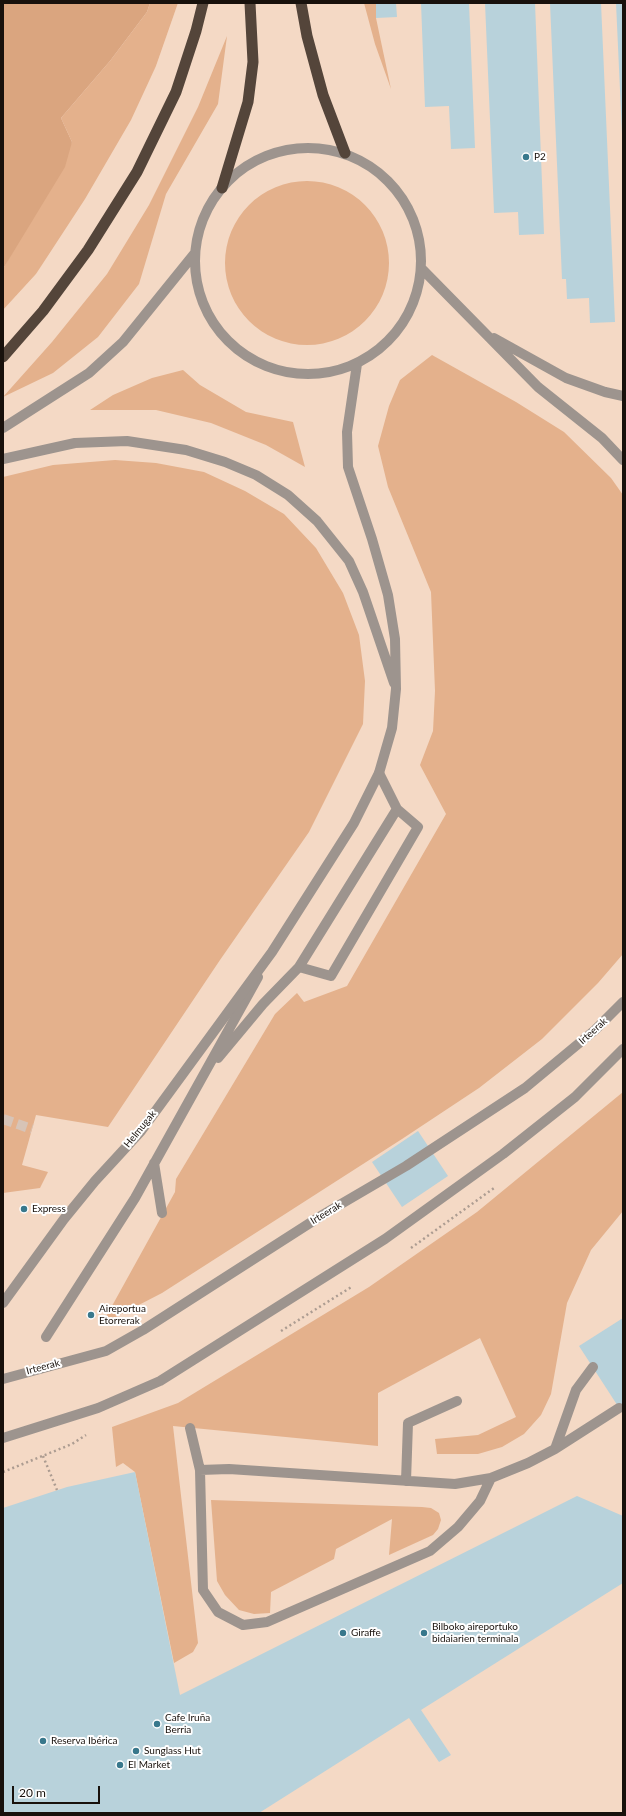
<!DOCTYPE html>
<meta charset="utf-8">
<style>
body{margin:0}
#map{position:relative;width:626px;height:1816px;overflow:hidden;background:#f9e3d5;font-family:Lato,sans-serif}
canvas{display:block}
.frame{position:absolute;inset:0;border:4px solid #18110c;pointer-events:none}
.scale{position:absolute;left:12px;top:1786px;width:88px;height:18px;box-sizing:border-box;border:2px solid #18110c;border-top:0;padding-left:5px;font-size:12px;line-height:14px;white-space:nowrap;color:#18110c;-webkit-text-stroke:3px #fff;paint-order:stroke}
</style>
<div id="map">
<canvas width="626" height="1816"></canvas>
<div class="frame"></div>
<div class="scale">20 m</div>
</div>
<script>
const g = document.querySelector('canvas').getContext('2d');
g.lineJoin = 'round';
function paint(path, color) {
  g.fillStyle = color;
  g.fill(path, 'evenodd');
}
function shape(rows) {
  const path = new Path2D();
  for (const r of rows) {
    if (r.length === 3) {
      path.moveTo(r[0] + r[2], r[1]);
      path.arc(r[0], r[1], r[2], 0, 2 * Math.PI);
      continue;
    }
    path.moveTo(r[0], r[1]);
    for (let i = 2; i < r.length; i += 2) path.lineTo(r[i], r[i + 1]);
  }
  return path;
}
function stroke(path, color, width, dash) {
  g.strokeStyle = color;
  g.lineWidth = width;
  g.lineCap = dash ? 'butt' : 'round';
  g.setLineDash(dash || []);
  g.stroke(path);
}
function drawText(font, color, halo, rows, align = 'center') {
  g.font = font + ' Lato,sans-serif';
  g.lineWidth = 4;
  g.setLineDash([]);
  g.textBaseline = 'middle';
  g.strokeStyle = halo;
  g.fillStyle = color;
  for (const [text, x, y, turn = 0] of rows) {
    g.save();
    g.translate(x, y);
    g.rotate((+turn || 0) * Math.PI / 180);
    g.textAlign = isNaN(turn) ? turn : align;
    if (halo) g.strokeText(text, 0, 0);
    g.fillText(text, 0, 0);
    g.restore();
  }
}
const built = shape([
 [178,3,623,3,623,1813,3,1813,3,310,36,274,156,66]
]);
const green = shape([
 [150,3,178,3,156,66,131,120,85,199,36,274,3,310,3,269,72,142,61,118,110,61,147,12],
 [364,3,376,3,376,18,391,89,375,44],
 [227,36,218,104,166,194,139,284,98,337,53,373,3,397,52,342,107,274,149,205,198,107],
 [307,263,82],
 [432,355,516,402,564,432,611,478,623,495,623,954,598,983,542,1039,479,1088,402,1139,162,1293,102,1324,175,1192,176,1179,275,1014,297,993,304,1002,347,986,446,814,420,765,433,731,435,691,431,592,388,487,378,446,389,406,400,380],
 [183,370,200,385,246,412,293,422,305,467,266,445,211,423,156,410,90,410,113,395,152,378],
 [115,460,156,463,204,472,245,491,284,514,316,548,343,593,359,635,365,681,363,724,309,832,220,960,108,1127,36,1115,22,1165,48,1172,40,1188,3,1193,3,477,53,465],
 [623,1092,623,1211,591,1250,567,1303,551,1394,541,1415,524,1434,502,1447,478,1454,437,1454,435,1439,478,1435,516,1417,480,1338,378,1393,378,1446,173,1426,198,1643,193,1652,174,1663,135,1472,123,1463,116,1467,112,1427,178,1403,369,1287,477,1212],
 [211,1500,422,1507,431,1508,439,1513,441,1520,438,1529,433,1535,389,1555,392,1519,336,1549,334,1559,271,1592,270,1613,254,1614,239,1610,225,1595,217,1581]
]);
const forest = shape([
 [3,3,150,3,147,12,110,61,61,118,72,142,65,167,3,269]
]);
const building = shape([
 [376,3,396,3,397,17,376,18],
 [421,3,469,3,475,148,451,149,449,106,425,107],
 [485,3,535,3,544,234,519,235,518,212,494,213],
 [550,3,601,3,615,322,590,323,589,298,567,299,566,279,562,279],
 [616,3,623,3,623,134,622,134],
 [418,1131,448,1176,402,1207,372,1162],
 [623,1318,623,1414,579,1346],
 [135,1472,180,1695,577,1496,623,1516,623,1583,421,1710,451,1755,439,1762,409,1718,259,1813,3,1813,3,1508,67,1487]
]);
const minorTunnel = shape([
 [3,1119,32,1129]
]);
const path = shape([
 [411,1248,494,1188],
 [281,1331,353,1286],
 [43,1456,57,1490],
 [3,1472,72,1444,86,1435]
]);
const service = shape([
 [299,967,331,976,418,827,397,809],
 [218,1058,263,1004,299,967,397,809,379,773],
 [154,1163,162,1213],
 [46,1337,135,1198,258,977],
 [190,1428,200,1470,203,1590,218,1612,243,1625,267,1622,430,1551,458,1527,480,1501,491,1478],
 [3,1438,98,1408,160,1381,385,1239,503,1154,575,1097,623,1049],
 [555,1449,576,1390,593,1367],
 [200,1470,229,1469,455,1484,491,1478,528,1463,555,1449,619,1408],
 [406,1481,408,1423,457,1401]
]);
const minor = shape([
 [308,261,113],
 [422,269,538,387,602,438,623,460],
 [494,338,566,378,605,392,623,396],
 [3,428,89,373,123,342,195,253],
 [3,459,75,443,127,441,186,450,225,462,256,475,288,495,317,521,349,561,363,592,394,683],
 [3,1303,64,1219,95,1181,141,1131,272,952,354,823,379,773,392,728,396,689,395,639,388,595,372,539,348,467,347,432,357,364],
 [3,1379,106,1351,143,1330,324,1214,406,1166,525,1088,595,1030,623,1002]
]);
const trunk = shape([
 [301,3,307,36,323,95,345,153],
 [222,188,248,102,253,62,250,3],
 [3,357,43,311,88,250,137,172,176,92,196,31,203,3]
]);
const markers = [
 [526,157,4,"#38788c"],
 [24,1209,4,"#38788c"],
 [91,1315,4,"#38788c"],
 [343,1633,4,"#38788c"],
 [424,1633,4,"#38788c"],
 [157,1724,4,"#38788c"],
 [43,1741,4,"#38788c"],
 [136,1751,4,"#38788c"],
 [120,1765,4,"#38788c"]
];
const poiNames = [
 ["P2",534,157],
 ["Express",32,1209],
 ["Aireportua",99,1309],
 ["Etorrerak",99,1321],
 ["Bilboko aireportuko",432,1627],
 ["bidaiarien terminala",432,1639],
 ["Giraffe",351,1633],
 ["Cafe Iruña",165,1718],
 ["Berria",165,1730],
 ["Reserva Ibérica",51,1741],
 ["Sunglass Hut",144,1751],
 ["El Market",128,1765]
];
const streetNames = [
 ["Irteerak",593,1031,-42],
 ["Helmugak",140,1129,-51],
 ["Irteerak",326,1213,-31],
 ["Irteerak",43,1367,-15]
];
paint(built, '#f4d9c5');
paint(green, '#e4b18c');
paint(forest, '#daa57f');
paint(building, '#b8d2db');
stroke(minorTunnel, '#d7c4b7', 10, [10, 5]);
stroke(path, '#ac9c91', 2.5, [2, 3]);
stroke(service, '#9d948e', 10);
stroke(minor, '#9d948e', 10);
stroke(trunk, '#54453a', 11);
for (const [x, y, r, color] of markers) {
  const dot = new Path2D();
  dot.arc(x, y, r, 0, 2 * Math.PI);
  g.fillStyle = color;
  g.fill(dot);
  stroke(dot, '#fff', 1.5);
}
drawText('10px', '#18110c', '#fff', poiNames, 'left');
drawText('10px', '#18110c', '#fff', streetNames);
</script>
